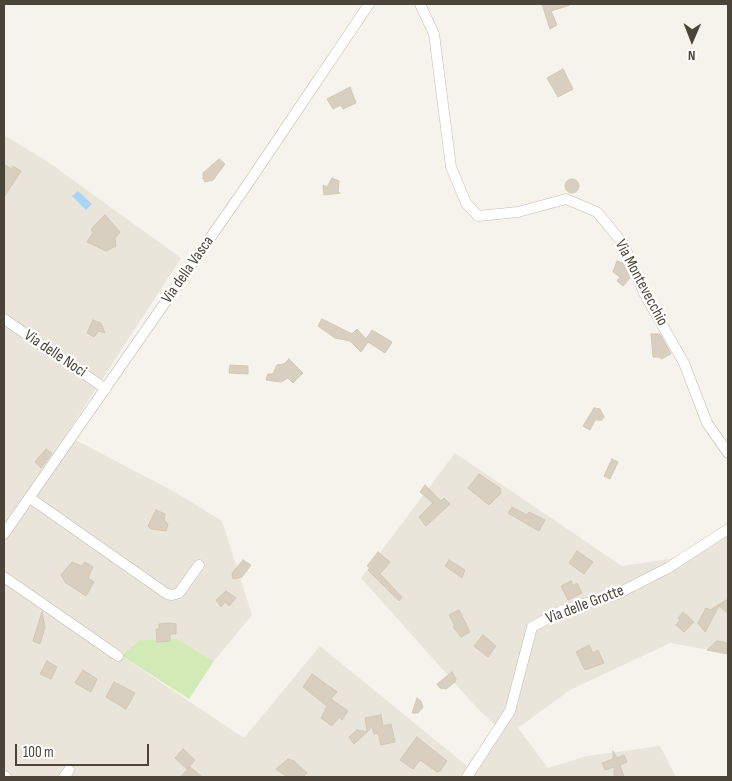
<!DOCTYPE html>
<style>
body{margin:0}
#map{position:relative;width:732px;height:781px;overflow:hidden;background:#f6f3ec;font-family:"Sofia Sans Condensed",sans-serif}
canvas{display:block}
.frame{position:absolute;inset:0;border:5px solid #4b4439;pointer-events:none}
.north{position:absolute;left:667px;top:15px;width:50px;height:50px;-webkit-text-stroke:4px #fff;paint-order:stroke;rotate:181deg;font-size:14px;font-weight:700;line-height:20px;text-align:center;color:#4b4439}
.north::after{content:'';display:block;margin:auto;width:18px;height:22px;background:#4b4439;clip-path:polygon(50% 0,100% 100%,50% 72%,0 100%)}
.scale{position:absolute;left:15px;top:744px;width:134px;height:22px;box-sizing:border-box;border:2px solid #4b4439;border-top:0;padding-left:6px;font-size:15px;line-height:18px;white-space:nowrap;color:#4b4439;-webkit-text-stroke:4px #fff;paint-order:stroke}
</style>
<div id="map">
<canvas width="732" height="781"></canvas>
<div class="frame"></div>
<div class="north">N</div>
<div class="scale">100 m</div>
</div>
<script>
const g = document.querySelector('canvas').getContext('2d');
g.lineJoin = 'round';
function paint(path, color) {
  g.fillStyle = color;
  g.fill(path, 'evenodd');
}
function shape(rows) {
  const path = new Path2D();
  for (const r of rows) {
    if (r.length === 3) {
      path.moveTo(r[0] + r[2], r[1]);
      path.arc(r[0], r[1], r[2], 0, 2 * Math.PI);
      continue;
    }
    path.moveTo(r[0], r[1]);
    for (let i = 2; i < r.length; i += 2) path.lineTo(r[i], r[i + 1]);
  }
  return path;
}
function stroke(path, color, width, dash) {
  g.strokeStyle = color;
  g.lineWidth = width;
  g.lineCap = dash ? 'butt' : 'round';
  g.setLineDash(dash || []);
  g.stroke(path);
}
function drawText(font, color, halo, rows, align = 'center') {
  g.font = font + ' "Sofia Sans Condensed",sans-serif';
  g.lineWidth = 4.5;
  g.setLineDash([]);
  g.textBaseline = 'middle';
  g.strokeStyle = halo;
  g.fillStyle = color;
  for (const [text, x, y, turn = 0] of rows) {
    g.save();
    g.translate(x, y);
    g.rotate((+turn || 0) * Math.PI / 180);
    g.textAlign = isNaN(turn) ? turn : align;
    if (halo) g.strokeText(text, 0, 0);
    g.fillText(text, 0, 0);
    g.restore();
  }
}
const residential = shape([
 [4,135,48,162,181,258,66,435,173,491,222,521,252,615,214,661,177,639,123,657,244,738,320,646,467,766,495,725,477,708,361,578,455,453,622,566,670,559,728,535,728,653,670,643,570,690,518,728,548,768,587,756,660,746,676,777,4,777]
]);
const green = shape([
 [177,639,214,661,189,699,122,656,140,640]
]);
const water = shape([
 [78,191,92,204,86,210,72,196]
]);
const building = shape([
 [542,4,570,4,570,5,551,11,557,25,550,29,542,4],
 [563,69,573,89,558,97,547,78,563,69],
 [350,87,356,103,343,109,341,105,333,109,327,99,350,87],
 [219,159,225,164,213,180,205,182,203,178,203,173,219,159],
 [4,164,11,169,13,166,21,171,4,197,4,164],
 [332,178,339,181,338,192,340,193,324,195,323,185,327,187,332,178],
 [572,186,7],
 [105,215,120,232,115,238,116,246,106,251,87,242,93,233,91,229,105,215],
 [617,261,623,263,630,278,623,286,617,281,620,277,613,272,617,261],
 [322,319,352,334,357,329,366,339,372,330,392,342,385,353,368,342,361,352,350,341,335,338,318,326,322,319],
 [93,320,101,323,105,333,99,331,94,337,87,333,93,320],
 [651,334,660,334,671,354,661,359,660,357,653,357,651,334],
 [289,359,303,373,293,383,288,378,281,382,266,380,268,374,273,374,277,365,284,364,289,359],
 [230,365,248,366,248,374,229,373,230,365],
 [594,408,600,409,604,417,602,420,595,420,590,430,583,426,594,408],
 [46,449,52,453,41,468,35,462,46,449],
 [612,459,618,462,610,479,604,476,612,459],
 [479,474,500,488,501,493,489,505,468,488,479,474],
 [425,485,441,501,444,498,450,504,426,526,419,517,433,503,420,492,425,485],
 [512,507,527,515,529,512,545,520,539,531,508,513,512,507],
 [156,510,165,514,164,520,168,524,166,531,151,529,148,526,156,510],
 [577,551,593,562,584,574,569,563,577,551],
 [378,552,390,562,380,574,402,597,399,601,368,570,370,568,367,566,378,552],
 [243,560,251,565,242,577,233,579,232,573,243,560],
 [449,560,465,570,462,578,445,566,449,560],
 [72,562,82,566,85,562,93,567,88,578,94,582,86,596,66,583,61,575,72,562],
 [571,581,573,586,577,583,582,593,568,600,561,586,571,581],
 [226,591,236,598,229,606,225,602,221,607,216,600,226,591],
 [728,599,728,613,719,606,705,632,698,623,706,608,710,610,728,599],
 [459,610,470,632,461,637,453,627,455,626,449,615,459,610],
 [42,612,45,627,40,644,33,641,42,612],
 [683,612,694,622,684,632,676,625,680,620,678,618,683,612],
 [169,623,176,624,176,634,170,634,170,641,157,642,156,629,159,629,159,624,169,623],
 [483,635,496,646,488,657,474,646,483,635],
 [717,641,728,643,728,654,707,650,717,641],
 [589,645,593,653,598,650,604,663,585,670,576,652,589,645],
 [47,661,57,667,51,679,40,674,47,661],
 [83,670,97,679,91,692,75,683,83,670],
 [452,672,456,679,455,682,446,689,440,688,437,684,452,672],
 [312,674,337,692,331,699,348,711,342,720,339,717,332,726,321,718,327,706,303,687,312,674],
 [114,682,135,693,126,709,106,697,114,682],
 [417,698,421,701,423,707,418,713,412,713,417,698],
 [381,715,383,726,391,724,395,742,381,745,378,733,374,734,372,726,367,732,365,718,381,715],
 [357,730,367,732,354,744,349,737,357,730],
 [417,737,447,761,440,771,437,772,420,760,413,769,400,760,417,737],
 [183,749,195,760,187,769,175,758,183,749],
 [613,751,617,758,624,755,627,762,620,765,624,777,614,777,614,767,605,770,602,763,613,759,613,751],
 [288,759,294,761,307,773,303,777,287,777,276,769,288,759],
 [190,767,202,777,180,777,190,767]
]);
const minor = shape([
 [420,4,434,34,451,167,466,203,478,216,518,212,566,199,597,212,624,245,644,293,684,363,707,423,728,453],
 [4,319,106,389],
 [30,498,167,594,172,595,179,593,199,565],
 [4,534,247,185,369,4],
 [4,577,118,656],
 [4,776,6,777],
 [64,777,69,770],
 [467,777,510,711,532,627,563,610,617,594,668,568,728,529]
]);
const streetNames = [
 ["Via della Vasca",188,270,-55],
 ["Via Montevecchio",641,283,62],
 ["Via delle Noci",55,354,34],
 ["Via delle Grotte",585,605,-21]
];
paint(residential, '#eae5da');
paint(green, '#d2eab5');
paint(water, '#a9d4f2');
paint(building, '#d8cfc1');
stroke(building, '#d3c7b4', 1);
stroke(minor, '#c2bbae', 11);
stroke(minor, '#fff', 10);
drawText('16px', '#4b4439', '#fff', streetNames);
</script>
